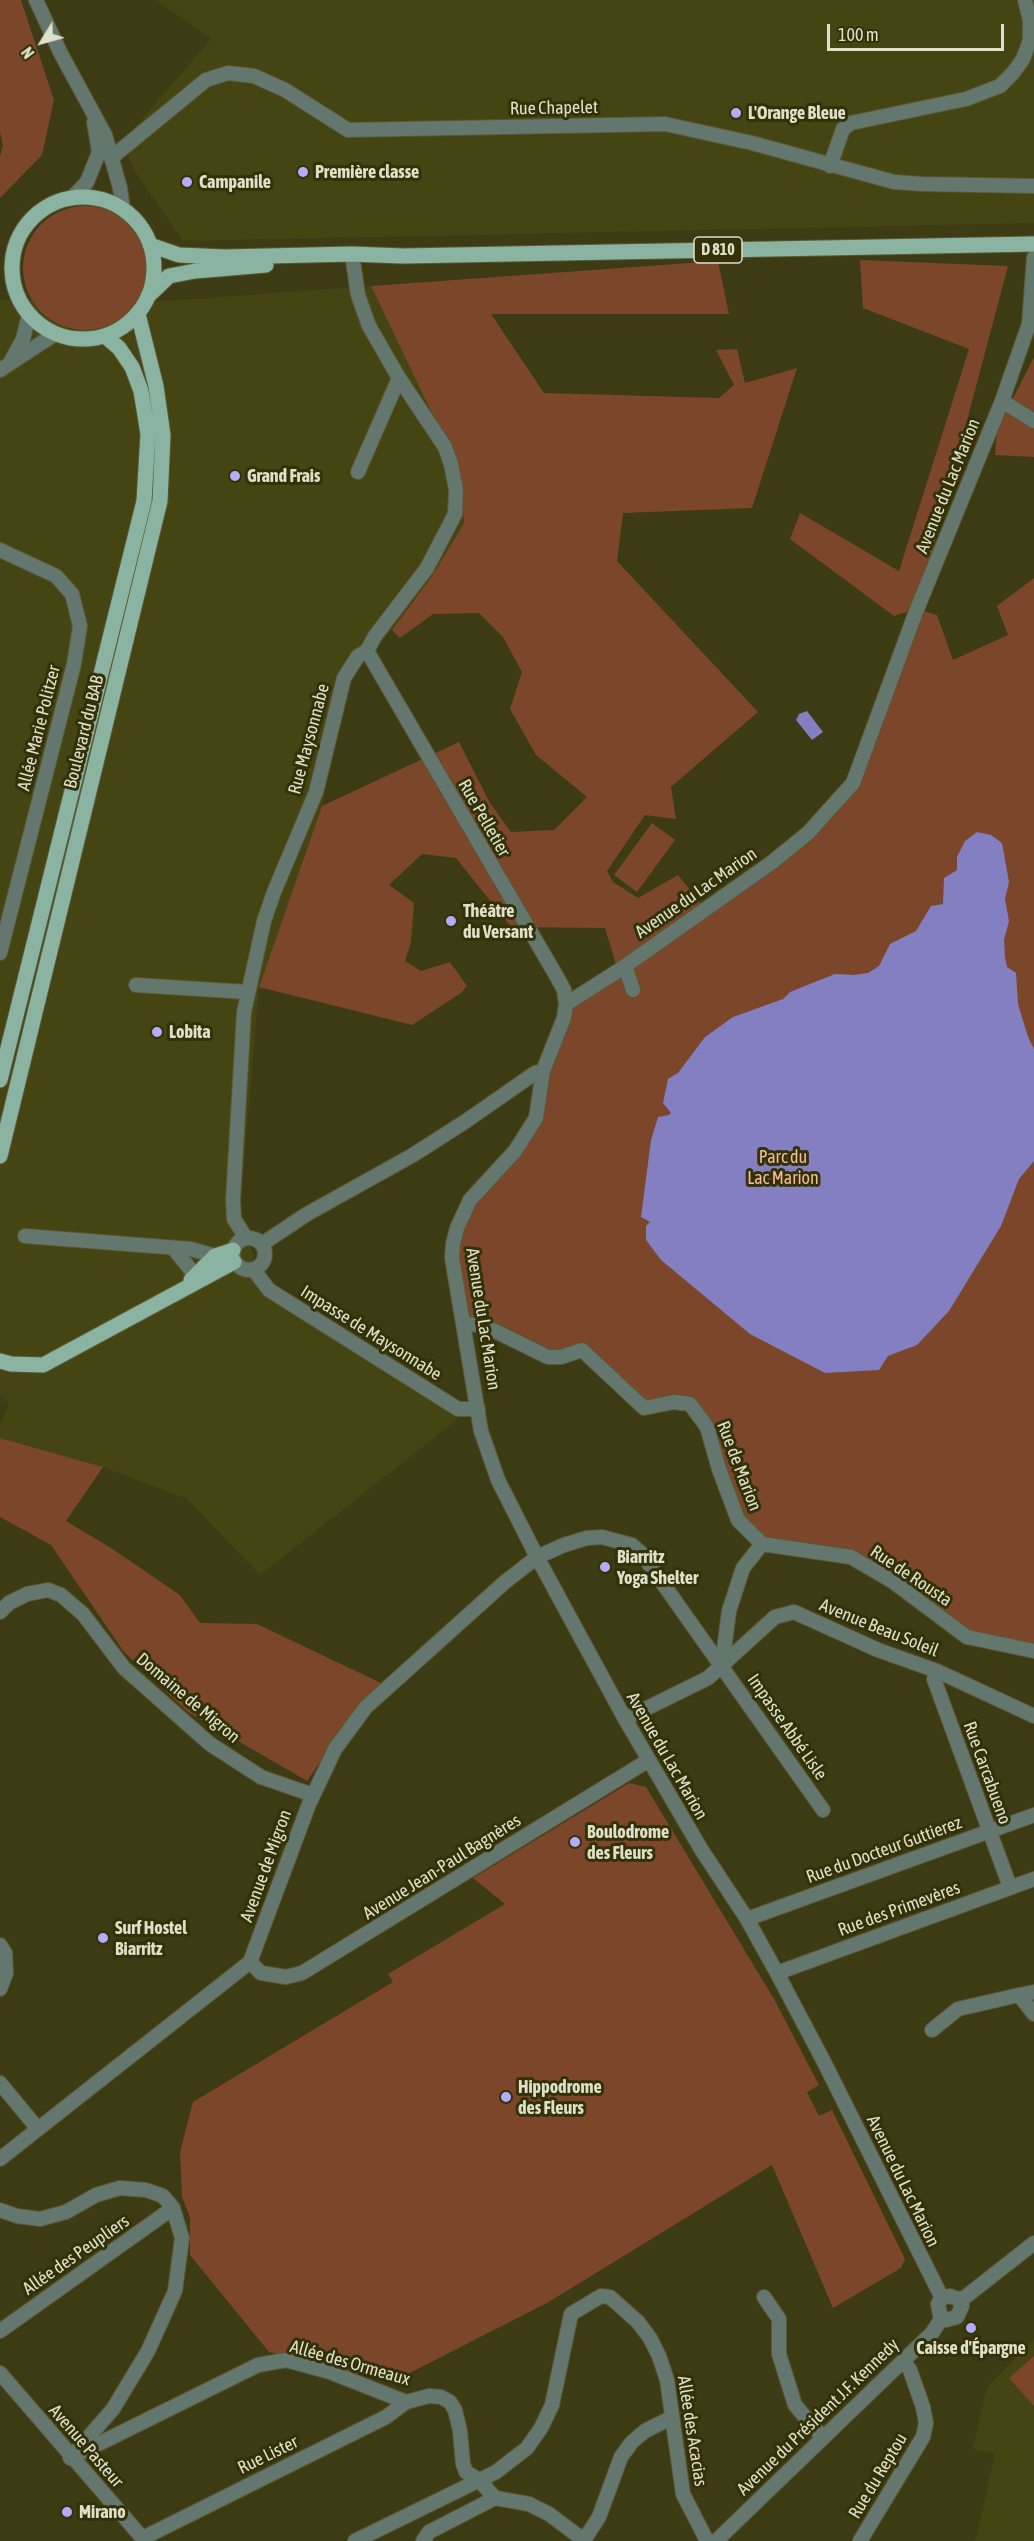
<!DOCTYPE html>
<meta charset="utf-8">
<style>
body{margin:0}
#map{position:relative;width:1034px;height:2541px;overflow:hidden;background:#3d3b14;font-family:"Asap Condensed",sans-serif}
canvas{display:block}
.north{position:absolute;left:12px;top:12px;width:60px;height:60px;-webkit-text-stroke:4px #333108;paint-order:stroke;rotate:233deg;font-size:16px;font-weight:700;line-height:24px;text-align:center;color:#dfe0ca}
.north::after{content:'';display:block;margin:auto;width:21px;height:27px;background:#dfe0ca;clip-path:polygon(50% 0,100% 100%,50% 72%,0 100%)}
.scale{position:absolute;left:827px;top:24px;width:177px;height:27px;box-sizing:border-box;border:3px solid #dfe0ca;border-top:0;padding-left:8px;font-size:18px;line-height:21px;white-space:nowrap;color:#dfe0ca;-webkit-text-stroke:4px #333108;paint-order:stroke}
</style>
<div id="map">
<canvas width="1034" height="2541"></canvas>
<div class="north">N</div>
<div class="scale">100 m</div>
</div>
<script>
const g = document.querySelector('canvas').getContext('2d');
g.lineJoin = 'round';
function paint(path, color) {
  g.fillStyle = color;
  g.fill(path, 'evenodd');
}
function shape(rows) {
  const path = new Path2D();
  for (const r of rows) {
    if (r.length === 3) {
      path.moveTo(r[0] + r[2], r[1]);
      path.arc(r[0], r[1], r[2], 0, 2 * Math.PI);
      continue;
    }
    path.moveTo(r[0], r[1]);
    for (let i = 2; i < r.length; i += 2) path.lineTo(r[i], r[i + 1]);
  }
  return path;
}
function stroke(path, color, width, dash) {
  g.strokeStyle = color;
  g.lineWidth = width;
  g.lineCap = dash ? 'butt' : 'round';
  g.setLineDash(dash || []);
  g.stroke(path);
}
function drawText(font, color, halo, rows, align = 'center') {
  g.font = font + ' "Asap Condensed",sans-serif';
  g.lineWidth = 6;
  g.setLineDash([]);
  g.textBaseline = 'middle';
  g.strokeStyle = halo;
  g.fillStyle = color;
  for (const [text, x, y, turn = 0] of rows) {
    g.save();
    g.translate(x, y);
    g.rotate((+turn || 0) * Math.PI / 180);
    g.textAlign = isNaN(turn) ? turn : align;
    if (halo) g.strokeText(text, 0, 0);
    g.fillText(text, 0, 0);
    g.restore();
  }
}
const built = shape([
 [156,0,1034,0,1034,223,183,241,134,170,122,142,211,39],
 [371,286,459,470,464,523,432,576,392,630,352,672,322,806,259,987,240,1211,264,1292,458,1419,260,1575,187,1499,103,1467,0,1438,0,1425,9,1404,0,1395,0,300,168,301],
 [1034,2340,1034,2541,974,2541,976,2539,995,2454,973,2449,985,2394,991,2383]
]);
const green = shape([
 [0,0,21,0,54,100,42,155,0,198,0,156,3,146,0,132],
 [85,268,62],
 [860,260,1008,266,917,609,937,615,953,660,1008,635,997,606,1034,578,1034,1651,967,1637,851,1557,762,1544,738,1520,690,1404,644,1408,582,1350,561,1357,485,1326,464,1327,457,1228,527,1135,566,1004,618,971,605,928,511,927,456,858,422,854,389,885,414,903,411,942,405,961,421,971,450,962,467,986,461,993,412,1025,259,987,322,806,459,742,490,803,511,832,554,830,587,797,536,755,510,709,522,672,503,637,479,613,433,614,400,638,392,630,432,576,464,523,459,470,371,286,718,261,729,314,491,314,544,393,719,398,734,385,716,350,737,349,745,383,797,368,752,508,623,513,617,561,758,712,671,787,676,819,645,815,607,871,613,882,638,898,678,875,705,909,771,863,853,783,916,609,894,616,790,539,800,513,899,571,969,349,863,308],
 [1034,357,1034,457,995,455,997,430],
 [652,823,675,840,637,892,614,875],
 [0,1438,103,1467,66,1521,111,1548,180,1595,200,1623,257,1624,383,1684,348,1721,307,1781,188,1712,124,1652,51,1545,0,1517],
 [629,1783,646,1787,774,1999,819,2085,807,2092,819,2116,832,2110,905,2259,901,2268,833,2308,772,2165,547,2303,392,2382,269,2352,190,2255,190,2218,182,2196,180,2152,193,2102,393,1982,388,1974,505,1904,473,1878],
 [1034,2356,1034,2405,1033,2405,1009,2378]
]);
const water = shape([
 [807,711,823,732,812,740,796,720,799,714],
 [977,832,991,835,1002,843,1009,882,1005,899,1009,921,1004,940,1005,957,1007,967,1016,973,1018,1004,1028,1037,1034,1049,1034,1161,1019,1179,1001,1226,949,1311,917,1345,888,1356,879,1370,825,1373,750,1334,661,1260,646,1240,646,1226,650,1222,641,1217,651,1140,658,1117,669,1115,671,1113,663,1103,668,1079,678,1073,705,1037,733,1017,783,999,790,992,835,974,854,975,868,973,879,966,890,944,916,931,931,906,943,904,944,878,957,870,957,857,965,841]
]);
const minor = shape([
 [36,0,60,52,105,135,120,188,123,209],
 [111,158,206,80,228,73,254,76,285,90,348,130,665,124,752,143,894,182,922,184,1034,186],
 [830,166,843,129,851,123,966,99,1000,86,1013,73,1023,59,1030,40,1030,20,1025,0],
 [73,197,87,182,99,152,94,122],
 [12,359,23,339,29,315],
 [0,370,55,334],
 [1002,401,1034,421],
 [358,472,399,378],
 [0,550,56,576,72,594,80,626,74,664,0,953],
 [367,651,557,977,564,990,566,1004],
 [625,966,633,990],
 [136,985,247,992],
 [25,1236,191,1249,215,1256],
 [249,1254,16],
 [246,1238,234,1219,233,1200,244,1012,264,921,274,892,316,792,344,678,358,656,367,651,375,636,427,568,455,514,456,490,451,464,445,447,399,378,369,326,358,295,353,261],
 [262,1244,307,1214,413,1155,466,1121,535,1073,543,1071],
 [174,1249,195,1275,204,1276],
 [253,1269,269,1290,458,1409,478,1409],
 [464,1327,472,1324,485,1326,548,1357,561,1357,582,1350,644,1408,674,1402,690,1404,707,1427,719,1469,738,1520,762,1544],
 [762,1544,851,1557,892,1581,967,1637,1034,1651],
 [0,1612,9,1603,27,1594,48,1590,61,1595,83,1614,124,1668,210,1744,261,1777,313,1795],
 [722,1665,775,1617,794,1612,878,1650,937,1671,1034,1716],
 [937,1671,934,1679,1010,1887],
 [625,1719,708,1678,722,1665,729,1611,743,1568,762,1544],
 [747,1919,1034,1815],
 [0,1945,5,1953,6,1973,0,1989],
 [250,1962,261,1973,286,1977,302,1973,649,1760],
 [777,1973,1034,1879],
 [1019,1995,1034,1992],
 [932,2030,958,2009,1019,1995,1034,2014],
 [0,2083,38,2129],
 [0,2159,250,1962,309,1804,335,1749,366,1707,505,1582,537,1557,564,1545,587,1538,602,1537,632,1545,642,1554,823,1810],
 [0,2210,17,2216,40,2219,66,2212,96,2195,120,2188,146,2190,163,2196,173,2208,182,2238,175,2291,148,2351,113,2409,78,2449],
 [764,2297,779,2319,779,2354,795,2405,823,2438],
 [942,2298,823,2060,777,1973,747,1919,701,1849,625,1719,537,1557,498,1480,481,1431,452,1258,453,1244,457,1228,470,1200,515,1151,536,1118,543,1071,564,1018,566,1004,618,971,771,863,808,833,853,783,917,609,1002,401,1029,324,1034,257],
 [958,2299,962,2306,957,2317,946,2320,940,2315,938,2304,942,2298,950,2296,958,2299,964,2298,1034,2243],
 [0,2331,173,2208],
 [0,2373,145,2541],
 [70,2458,258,2365,286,2360,330,2372,406,2402,429,2396,441,2397,450,2402,455,2410,460,2431,463,2464,466,2472,479,2480,495,2498,529,2504,549,2514,585,2541],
 [143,2538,386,2417,406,2402],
 [584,2540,599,2517,621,2457,632,2442,645,2431,671,2418],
 [355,2541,496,2472,527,2448,541,2428,552,2405,571,2314,601,2296,610,2297,638,2322,650,2338,659,2356,667,2380,683,2494,707,2541],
 [423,2541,429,2532,495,2498],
 [716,2541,932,2333,942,2318],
 [860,2541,923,2437,926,2423,923,2407,910,2370,903,2361]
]);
const major = shape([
 [83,268,71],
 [150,245,179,255,225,257,352,254,403,256,1034,244],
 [148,296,169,276,195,271,266,265],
 [0,1080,144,501,148,434,141,391,132,367,119,348,105,336],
 [0,1156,160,501,163,435,156,386,138,314],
 [191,1280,215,1256,233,1250],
 [0,1361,11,1364,43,1365,234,1262]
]);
const markers = [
 [736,113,6,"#b3adf9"],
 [303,172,6,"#b3adf9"],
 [187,182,6,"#b3adf9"],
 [235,476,6,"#b3adf9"],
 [451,921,6,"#b3adf9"],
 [157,1032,6,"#b3adf9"],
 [605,1567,6,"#b3adf9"],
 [575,1842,6,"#b3adf9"],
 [103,1938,6,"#b3adf9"],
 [506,2097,6,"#b3adf9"],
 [971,2328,6,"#b3adf9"],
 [67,2512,6,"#b3adf9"]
];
const shields = [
 [718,250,48]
];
const shieldNames = [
 ["D 810",718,250]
];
const streetNames = [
 ["Rue Chapelet",554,108,-1],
 ["Avenue du Lac Marion",948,486,-68],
 ["Allée Marie Politzer",39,728,-76],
 ["Boulevard du BAB",84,732,-76],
 ["Rue Maysonnabe",309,739,-75],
 ["Rue Pelletier",484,818,60],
 ["Avenue du Lac Marion",696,893,-35],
 ["Avenue du Lac Marion",483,1319,81],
 ["Impasse de Maysonnabe",371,1333,32],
 ["Rue de Marion",739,1466,69],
 ["Rue de Rousta",911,1576,34],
 ["Avenue Beau Soleil",879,1628,22],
 ["Domaine de Migron",188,1698,40],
 ["Impasse Abbé Lisle",787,1727,55],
 ["Avenue du Lac Marion",667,1756,60],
 ["Rue Carcabueno",987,1773,70],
 ["Rue du Docteur Guttierez",884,1850,-20],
 ["Avenue de Migron",266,1866,-70],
 ["Avenue Jean-Paul Bagnères",442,1867,-32],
 ["Rue des Primevères",899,1909,-20],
 ["Avenue du Lac Marion",903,2181,64],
 ["Allée des Peupliers",76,2255,-35],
 ["Allée des Ormeaux",350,2363,16],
 ["Avenue du Président J.F. Kennedy",818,2417,-44],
 ["Allée des Acacias",692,2431,81],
 ["Avenue Pasteur",86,2446,49],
 ["Rue Lister",268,2455,-26],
 ["Rue du Reptou",878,2476,-59]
];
const poiNames = [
 ["L'Orange Bleue",748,113],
 ["Première classe",315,172],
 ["Campanile",199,182],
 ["Grand Frais",247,476],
 ["Théâtre",463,911],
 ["du Versant",463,932],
 ["Lobita",169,1032],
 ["Biarritz",617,1557],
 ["Yoga Shelter",617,1578],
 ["Boulodrome",587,1832],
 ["des Fleurs",587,1853],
 ["Surf Hostel",115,1928],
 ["Biarritz",115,1949],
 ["Hippodrome",518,2087],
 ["des Fleurs",518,2108],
 ["Caisse d'Épargne",971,2348,"center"],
 ["Mirano",79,2512]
];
const parkNames = [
 ["Parc du",783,1157],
 ["Lac Marion",783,1178]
];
paint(built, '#454413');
paint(green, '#7b462a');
paint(water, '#847fc1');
stroke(minor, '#5a5935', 16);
stroke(major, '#5a5935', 17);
stroke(minor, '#64776e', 14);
stroke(major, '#8bb3a2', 15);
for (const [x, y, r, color] of markers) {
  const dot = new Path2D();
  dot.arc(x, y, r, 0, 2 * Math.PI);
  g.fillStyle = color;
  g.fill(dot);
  stroke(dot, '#333108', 2);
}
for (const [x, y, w] of shields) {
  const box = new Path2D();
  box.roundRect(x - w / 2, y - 13, w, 26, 4.5);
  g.fillStyle = '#333108';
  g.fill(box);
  stroke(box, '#dfe0ca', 1.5);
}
drawText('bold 16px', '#dfe0ca', null, shieldNames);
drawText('18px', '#dfe0ca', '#333108', streetNames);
drawText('bold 18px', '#dfe0ca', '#333108', poiNames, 'left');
drawText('18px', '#f5bb9e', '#333108', parkNames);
</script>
